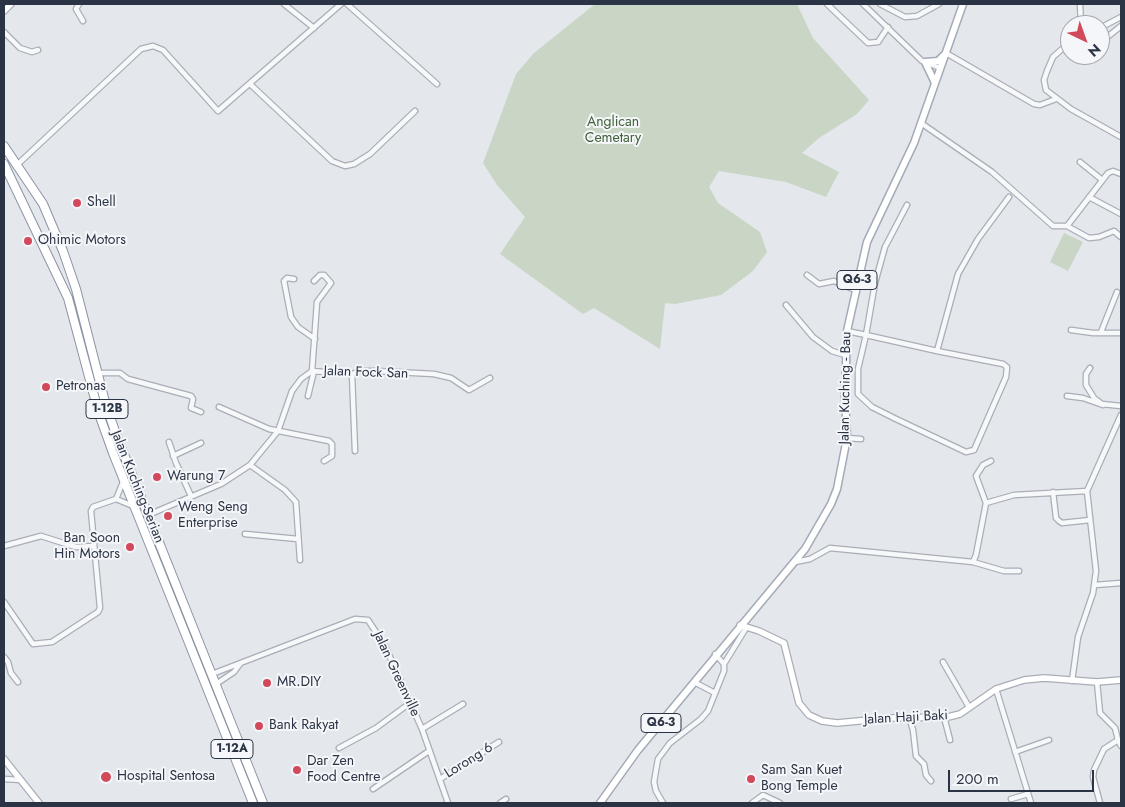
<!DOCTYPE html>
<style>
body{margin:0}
#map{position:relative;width:1125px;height:807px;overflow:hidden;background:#e4e7ec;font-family:Jost,sans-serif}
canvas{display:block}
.frame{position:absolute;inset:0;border:5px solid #2b3445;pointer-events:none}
.north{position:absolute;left:1060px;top:15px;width:50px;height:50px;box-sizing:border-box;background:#f4f6f9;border:1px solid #a4a8b1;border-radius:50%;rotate:138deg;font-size:14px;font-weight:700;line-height:20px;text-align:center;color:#2b3445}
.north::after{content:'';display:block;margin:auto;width:18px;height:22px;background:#d1495b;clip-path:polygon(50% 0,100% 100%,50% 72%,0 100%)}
.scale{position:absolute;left:948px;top:770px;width:146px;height:22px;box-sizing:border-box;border:2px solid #2b3445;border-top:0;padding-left:6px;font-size:15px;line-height:18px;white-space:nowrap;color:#2b3445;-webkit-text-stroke:4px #f4f6f9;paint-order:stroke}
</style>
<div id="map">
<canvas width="1125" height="807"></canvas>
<div class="frame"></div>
<div class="north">N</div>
<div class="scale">200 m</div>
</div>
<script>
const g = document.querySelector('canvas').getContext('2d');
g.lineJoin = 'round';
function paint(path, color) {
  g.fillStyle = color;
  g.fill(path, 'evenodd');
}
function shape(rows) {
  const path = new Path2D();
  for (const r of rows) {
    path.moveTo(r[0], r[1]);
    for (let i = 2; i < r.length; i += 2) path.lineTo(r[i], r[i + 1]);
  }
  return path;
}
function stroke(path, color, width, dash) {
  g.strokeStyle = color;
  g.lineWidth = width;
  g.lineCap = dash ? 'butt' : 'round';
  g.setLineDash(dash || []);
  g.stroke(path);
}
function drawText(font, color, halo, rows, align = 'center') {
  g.font = font + ' Jost,sans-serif';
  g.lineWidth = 4;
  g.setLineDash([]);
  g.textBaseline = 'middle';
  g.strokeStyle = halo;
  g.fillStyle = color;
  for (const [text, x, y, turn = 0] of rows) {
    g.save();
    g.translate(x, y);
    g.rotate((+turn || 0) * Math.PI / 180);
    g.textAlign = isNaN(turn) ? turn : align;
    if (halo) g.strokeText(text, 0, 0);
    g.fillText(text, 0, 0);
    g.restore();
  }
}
const green = shape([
 [595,4,797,4,813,38,869,100,857,114,819,138,802,153,839,172,826,197,786,182,719,171,709,187,718,203,760,232,767,252,753,271,721,295,675,304,665,303,660,349,594,308,583,314,500,254,525,217,497,185,483,163,516,74,534,53],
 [1064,233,1083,242,1068,271,1050,262]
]);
const street = shape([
 [79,4,76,9,83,21],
 [284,4,314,28],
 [347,4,437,84],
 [827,4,868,43,878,42,888,27],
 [863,4,922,61,940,68],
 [880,4,905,17,917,16,939,4],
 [1080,4,1081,25],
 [1100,28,1121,17],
 [4,32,20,48,32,52,38,50],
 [1100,43,1121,26],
 [1062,49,1053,57,1047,71,1044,80,1046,90,1071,109,1121,137],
 [946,53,1034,104,1040,105,1056,99],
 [250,84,332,161,345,166,354,164,370,154,415,111],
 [921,123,992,172,1053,226,1067,226,1108,173,1113,171,1121,174],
 [1080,162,1101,179],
 [18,164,141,49,153,46,163,50,218,111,341,4],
 [1089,197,1121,214],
 [1067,226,1089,238,1099,237,1114,231,1121,237],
 [807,275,819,284,834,281,855,290],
 [294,279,287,278,284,281,291,317,298,327,315,339],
 [786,305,813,337,832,351,845,355],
 [1071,330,1093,333,1121,333],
 [847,331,866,335,937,351,1003,364,1007,367,1006,377,974,450,966,452,896,419,872,407,858,394,858,369,866,335,875,283,885,247,907,205],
 [1101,332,1117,292],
 [937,351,958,274,978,239,1009,197],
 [1090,368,1086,374,1086,385,1094,398,1102,404,1121,406],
 [312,371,317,302,331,283,324,275,320,275,314,281],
 [97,373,120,373,128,379,191,396,193,399,191,408,201,412],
 [352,374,355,451],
 [308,396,314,371],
 [1067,396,1083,398,1103,405],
 [219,407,269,429,329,441,332,444,332,456,324,461],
 [847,438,861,439],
 [169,442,176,463,191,496],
 [173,456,201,443],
 [250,465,285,490,296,502,300,560],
 [1053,492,1056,518,1059,521,1062,523,1090,520],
 [116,499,123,482],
 [986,503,1014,495,1087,491],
 [148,515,221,484,250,465,278,431,292,391,301,379,312,371,352,374,360,371,376,371,434,374,451,378,469,390,490,378],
 [245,534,298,539],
 [4,546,41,536,76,547,93,546],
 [795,562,810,559,830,548,973,562,976,555,986,503,976,476,983,465,991,461],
 [973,562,1004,571,1019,571],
 [1095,585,1121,583],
 [4,602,33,644,52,642,98,612,100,608,91,511,93,507,116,499,133,506],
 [4,657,8,662,11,673,18,682],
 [943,662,969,707],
 [724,664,746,628],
 [212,674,355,619,368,620,385,646,422,729,448,803],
 [1072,681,1078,637,1093,593,1096,571,1087,491,1121,415],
 [694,682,715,693],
 [1097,682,1100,713,1115,728,1118,740],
 [216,684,234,672,240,664],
 [996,689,1031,803],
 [909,717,913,730,916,756,924,764,926,775,931,781],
 [944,717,950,740],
 [422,729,463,704],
 [339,748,376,728,410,703],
 [1015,752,1049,740],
 [4,779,21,780],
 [440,779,499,742],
 [373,789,429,751],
 [1011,799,1028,794],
 [500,803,506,799],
 [663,803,656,791,654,782,658,759,670,743,701,719,708,711,724,671,724,664,715,654],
 [752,803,763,795,780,803],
 [1100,803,1093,777,1094,770,1104,749,1118,740,1121,746]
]);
const secondary = shape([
 [4,11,11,4],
 [740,625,759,631,784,643,799,703,809,715,822,721,837,723,891,718,948,717,960,714,996,689,1024,680,1044,678,1097,682,1121,680],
 [4,759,39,803]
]);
const primary = shape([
 [925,62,938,61,944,55],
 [925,62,935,83],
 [600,803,638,750,805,549,831,504,837,489,847,438,845,396,847,331,867,242,914,143,963,4]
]);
const highway = shape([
 [4,146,43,204,63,251,76,289,105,402,117,437,263,803],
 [4,164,68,298,99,414,113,453,253,803]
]);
const markers = [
 [77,203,5,"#d1495b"],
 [28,241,5,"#d1495b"],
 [46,387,5,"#d1495b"],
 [157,477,5,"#d1495b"],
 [168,516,5,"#d1495b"],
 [130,547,5,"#d1495b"],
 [267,683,5,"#d1495b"],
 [259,726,5,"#d1495b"],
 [297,770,5,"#d1495b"],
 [106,777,6,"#d1495b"],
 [751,779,5,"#d1495b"]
];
const shields = [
 [857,280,40],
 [107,409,42],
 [661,723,40],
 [232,749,42]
];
const shieldNames = [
 ["Q6-3",857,280],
 ["1-12B",107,409],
 ["Q6-3",661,723],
 ["1-12A",232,749]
];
const parkNames = [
 ["Anglican",613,123],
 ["Cemetary",613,139]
];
const poiNames = [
 ["Shell",87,203],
 ["Ohimic Motors",38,241],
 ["Petronas",56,387],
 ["Warung 7",167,477],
 ["Weng Seng",178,508],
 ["Enterprise",178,524],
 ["Ban Soon",120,539,"right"],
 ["Hin Motors",120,555,"right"],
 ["MR.DIY",277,683],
 ["Bank Rakyat",269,726],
 ["Dar Zen",307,762],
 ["Food Centre",307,778],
 ["Sam San Kuet",761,771],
 ["Bong Temple",761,787],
 ["Hospital Sentosa",117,777]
];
const streetNames = [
 ["Jalan Fock San",366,373,2],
 ["Jalan Kuching - Bau",846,388,-89],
 ["Jalan Kuching-Serian",137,487,68],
 ["Jalan Greenville",396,674,65],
 ["Jalan Haji Baki",906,718,-3],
 ["Lorong 6",469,761,-32]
];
paint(green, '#c9d6c5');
stroke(street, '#a9aeb7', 7);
stroke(secondary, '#a9aeb7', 8);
stroke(primary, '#a3abb8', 9);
stroke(highway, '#8b94a3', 10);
stroke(street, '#f7f8fa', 4.5);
stroke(secondary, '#fff', 5.5);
stroke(primary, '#fff', 6);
stroke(highway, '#fff', 8);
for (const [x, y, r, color] of markers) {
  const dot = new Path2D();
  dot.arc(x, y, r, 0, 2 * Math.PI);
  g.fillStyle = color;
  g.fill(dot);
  stroke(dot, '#f4f6f9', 2);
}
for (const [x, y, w] of shields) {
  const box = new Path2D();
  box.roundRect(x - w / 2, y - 9.5, w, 19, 4);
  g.fillStyle = '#f4f6f9';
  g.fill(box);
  stroke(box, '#2b3445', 1);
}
drawText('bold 12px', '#2b3445', null, shieldNames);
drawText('14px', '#3f6138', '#f4f6f9', parkNames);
drawText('14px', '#2b3445', '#f4f6f9', poiNames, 'left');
drawText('14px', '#2b3445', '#f4f6f9', streetNames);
</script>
